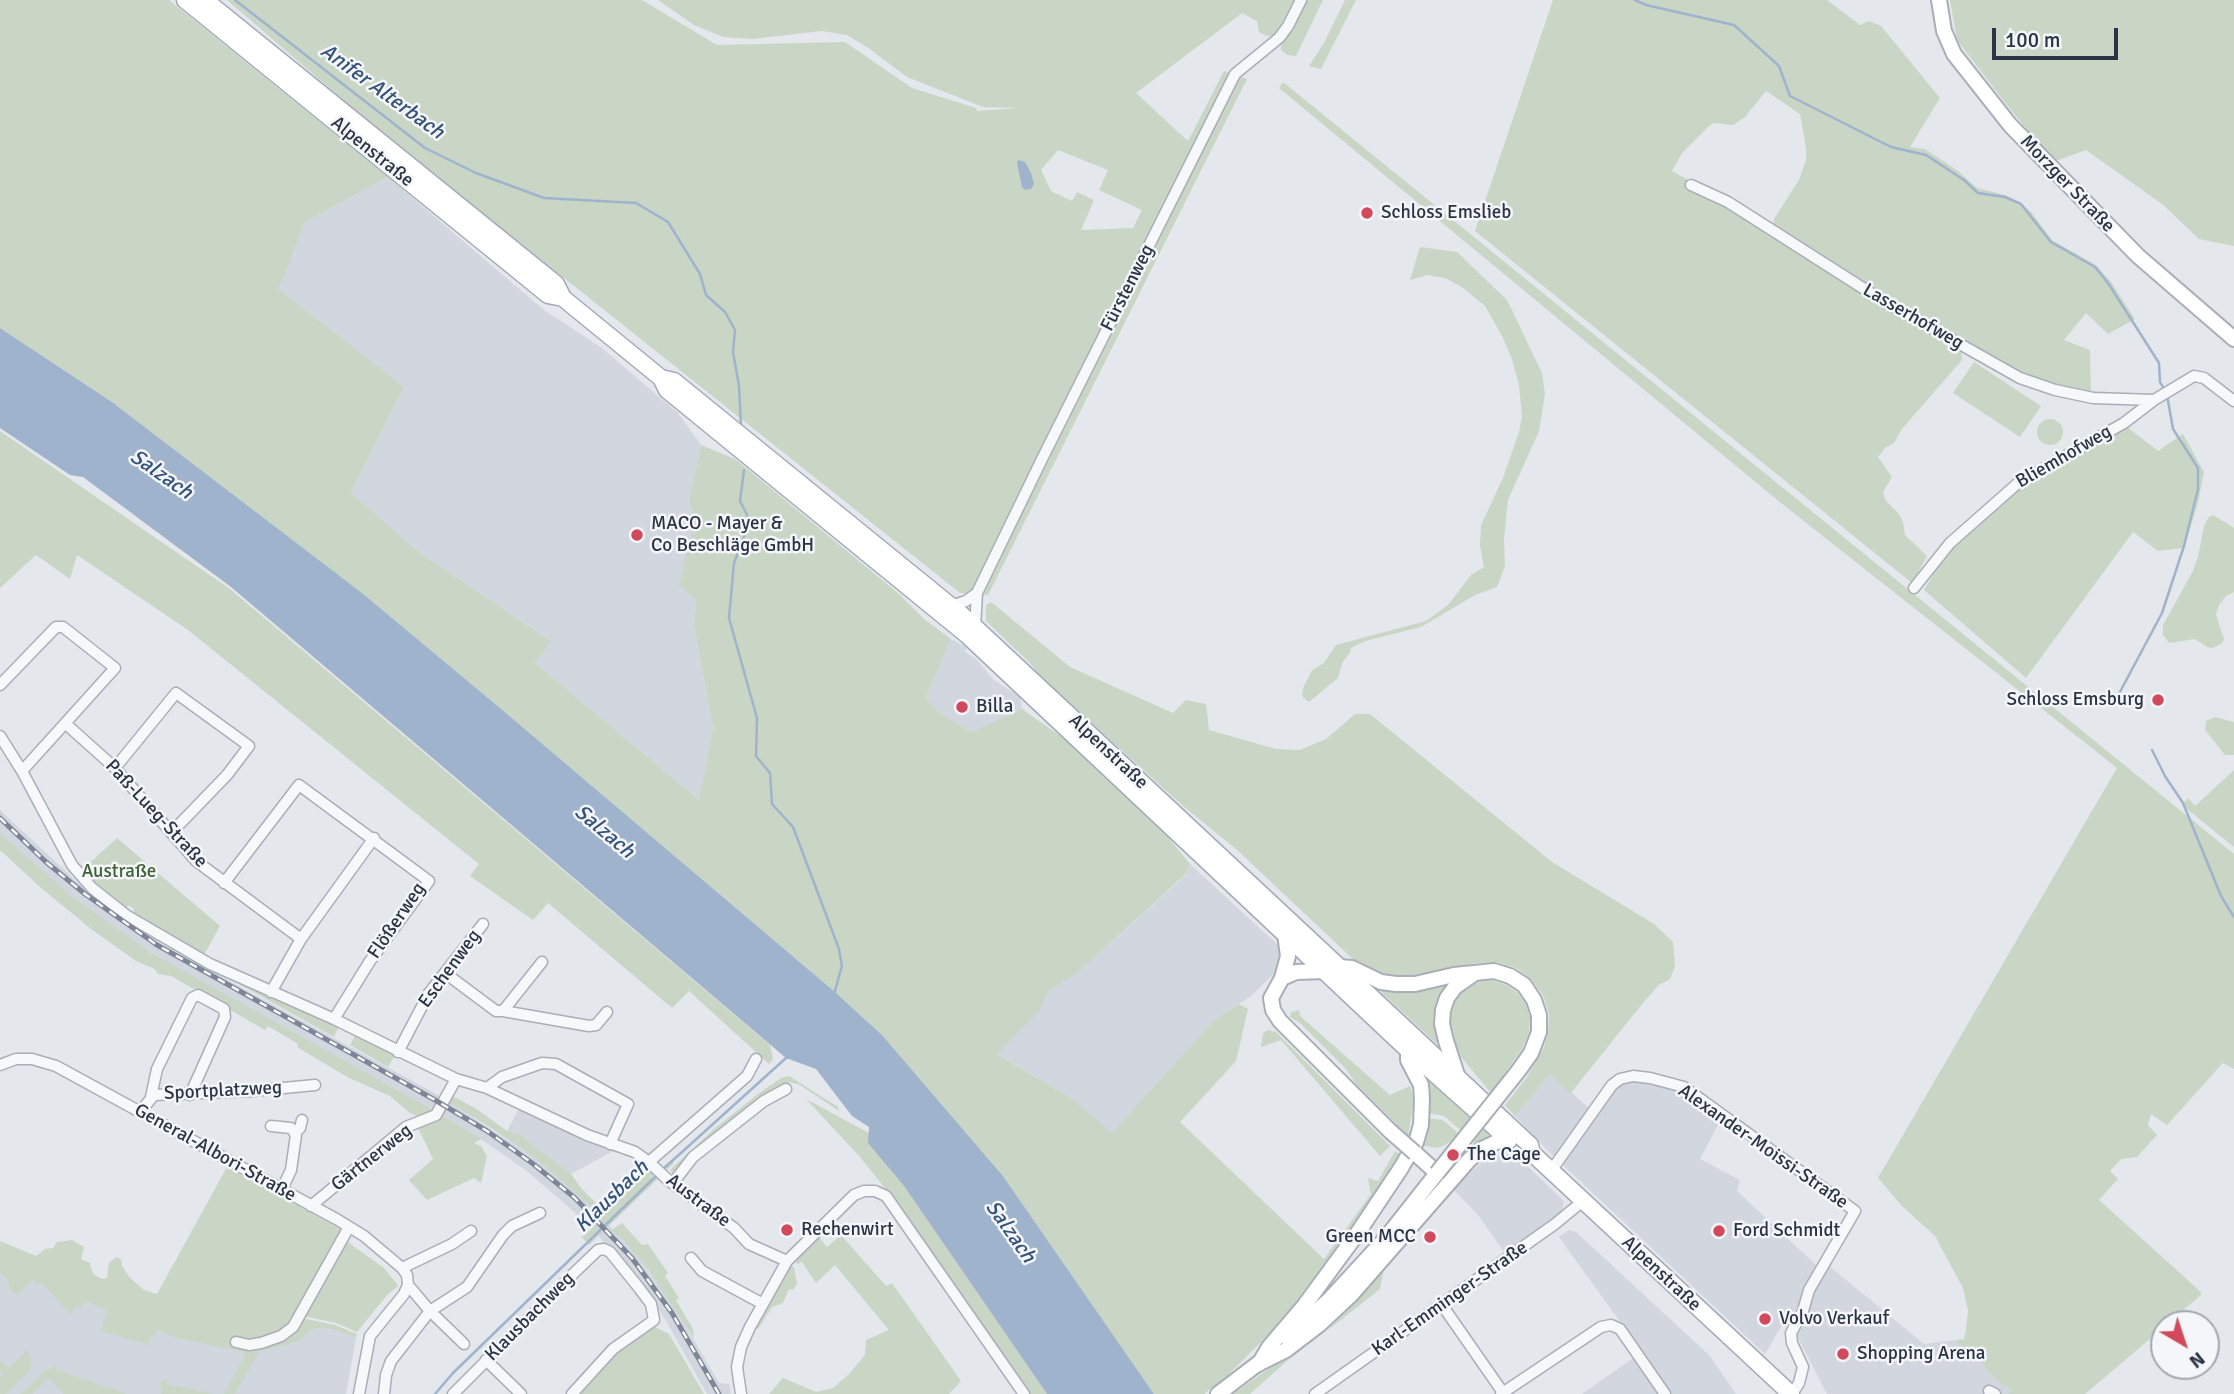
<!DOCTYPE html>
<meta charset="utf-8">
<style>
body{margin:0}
#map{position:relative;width:2234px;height:1394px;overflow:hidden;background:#e4e7ec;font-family:Signika,sans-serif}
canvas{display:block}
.north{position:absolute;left:2150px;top:1310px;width:70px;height:70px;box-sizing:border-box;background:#f4f6f9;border:2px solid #a4a8b1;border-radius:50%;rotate:141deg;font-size:19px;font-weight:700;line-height:28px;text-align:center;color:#2b3445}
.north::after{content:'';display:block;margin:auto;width:24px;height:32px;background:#d1495b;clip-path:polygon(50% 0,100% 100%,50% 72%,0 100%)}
.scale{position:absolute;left:1992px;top:28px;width:126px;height:32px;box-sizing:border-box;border:4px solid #2b3445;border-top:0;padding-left:9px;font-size:21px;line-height:24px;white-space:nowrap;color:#2b3445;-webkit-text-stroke:5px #f4f6f9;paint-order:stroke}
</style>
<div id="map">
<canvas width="2234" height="1394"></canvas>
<div class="north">N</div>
<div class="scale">100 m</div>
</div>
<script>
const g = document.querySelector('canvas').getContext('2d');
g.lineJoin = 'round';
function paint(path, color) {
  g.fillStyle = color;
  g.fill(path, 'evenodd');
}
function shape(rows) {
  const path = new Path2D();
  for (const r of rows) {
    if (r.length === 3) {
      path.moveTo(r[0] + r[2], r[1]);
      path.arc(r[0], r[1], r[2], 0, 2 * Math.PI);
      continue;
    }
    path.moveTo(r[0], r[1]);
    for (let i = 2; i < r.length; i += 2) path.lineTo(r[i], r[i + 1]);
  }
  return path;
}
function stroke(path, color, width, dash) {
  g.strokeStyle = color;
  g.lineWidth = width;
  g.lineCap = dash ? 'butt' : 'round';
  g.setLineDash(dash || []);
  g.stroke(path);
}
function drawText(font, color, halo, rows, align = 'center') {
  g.font = font + ' Signika,sans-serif';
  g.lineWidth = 5;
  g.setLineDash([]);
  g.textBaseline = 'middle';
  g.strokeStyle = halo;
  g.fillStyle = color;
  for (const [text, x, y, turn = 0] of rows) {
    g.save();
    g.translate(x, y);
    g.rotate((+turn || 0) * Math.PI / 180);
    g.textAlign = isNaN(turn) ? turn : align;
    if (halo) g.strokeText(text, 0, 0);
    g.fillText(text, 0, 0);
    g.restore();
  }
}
const built = shape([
 [388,177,544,310,602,348,678,413,701,445,689,500,695,519,680,586,696,600,694,626,713,727,699,800,535,663,550,640,420,553,351,493,404,387,279,289,305,222],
 [951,639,966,647,965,652,976,659,994,680,1020,697,1022,709,971,732,937,711,926,697],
 [0,810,88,892,158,942,438,1095,535,1158,597,1212,636,1255,677,1311,719,1383,729,1384,731,1394,707,1394,665,1319,642,1286,588,1224,527,1171,488,1144,435,1111,180,971,121,934,52,881,0,833],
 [1190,864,1280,947,1279,969,1251,996,1215,1019,1112,1134,1074,1100,996,1053,1039,1011,1048,990,1076,974,1187,874],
 [1550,1074,1597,1115,1617,1087,1630,1080,1663,1086,1692,1098,1722,1117,1700,1159,1740,1180,1737,1191,1816,1265,1828,1265,1924,1344,1956,1340,1965,1355,1978,1359,1995,1379,2008,1388,2009,1394,1827,1394,1795,1332,1782,1325,1765,1354,1552,1155,1515,1116],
 [521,1105,617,1149,571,1174,522,1136,507,1131],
 [1503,1153,1511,1154,1524,1163,1564,1201,1562,1211,1505,1253,1478,1215,1453,1189,1485,1159,1494,1154],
 [1569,1230,1576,1232,1709,1355,1736,1394,1582,1394,1642,1352,1559,1237],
 [0,1260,261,1351,300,1341,309,1332,318,1328,332,1329,356,1338,346,1394,0,1394]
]);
const green = shape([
 [0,0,169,0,388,177,305,222,279,289,404,387,351,493,420,553,551,641,535,663,699,800,713,727,694,626,696,600,679,586,695,519,689,500,701,445,735,459,899,594,924,619,951,639,926,697,937,711,971,732,1022,709,1076,747,1145,812,1167,836,1190,864,1187,873,1076,974,1049,990,1039,1011,997,1054,1074,1100,1112,1133,1215,1019,1239,1004,1248,1009,1236,1061,1180,1122,1324,1259,1371,1194,1368,1178,1378,1181,1395,1151,1400,1155,1356,1223,1280,1323,1226,1377,1204,1394,1154,1394,1003,1176,882,1035,835,992,500,708,362,593,112,402,0,328],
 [227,0,642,0,717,45,845,42,912,88,976,108,977,111,1018,108,983,107,907,77,870,49,847,35,822,31,752,39,723,37,694,25,658,0,1294,0,1278,31,1273,36,1267,36,1259,32,1257,21,1242,13,1136,93,1188,141,1224,71,1247,79,988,595,960,593,378,130],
 [1058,150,1108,170,1099,190,1142,210,1133,228,1081,230,1094,200,1077,192,1072,201,1051,191,1041,170],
 [1307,0,1323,0,1296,56,1287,55,1281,50,1281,45],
 [1345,0,1356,0,1321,69,1309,66,1324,43],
 [1553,0,1827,0,1860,25,1869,21,1881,26,1940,98,1910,147,1925,149,1958,171,1977,188,2005,195,2021,203,2031,212,2052,240,2096,265,2111,282,2135,319,2108,334,2086,313,2064,340,2090,350,2091,396,2057,390,1961,349,1962,360,1901,430,1894,443,1885,448,1878,457,1892,477,1883,492,1886,501,1899,514,1903,522,1905,535,1927,556,1912,583,1475,231],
 [1766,91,1800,114,1806,148,1806,160,1799,180,1774,219,1773,227,1672,171,1682,153,1709,126,1713,123,1733,125,1745,117],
 [1950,0,2234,0,2234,246,2199,239,2162,204,2086,150,2053,162,2003,100,1957,40],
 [1283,82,2234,854,2234,1069,2223,1063,2167,1125,2151,1114,2148,1125,2157,1135,2137,1157,2121,1159,2110,1171,2118,1179,2099,1200,2201,1292,2201,1295,2167,1324,2164,1324,2164,1327,2085,1394,2009,1394,2008,1388,1995,1379,1978,1359,1965,1355,1956,1340,1964,1339,1966,1329,1968,1311,1963,1288,1935,1236,1902,1206,1878,1178,2117,768,1781,503,1279,88],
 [1420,247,1457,252,1507,300,1542,373,1545,394,1539,431,1508,500,1504,539,1505,566,1497,587,1475,595,1421,627,1365,641,1351,648,1350,653,1342,663,1338,678,1309,702,1302,696,1303,688,1312,670,1324,663,1336,645,1426,621,1448,605,1471,575,1484,567,1480,546,1481,525,1503,478,1519,432,1522,417,1519,385,1511,356,1502,336,1485,306,1462,287,1445,278,1427,275,1410,280],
 [1974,362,2041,406,2020,437,1953,393],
 [2050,432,13],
 [2126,426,2158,451,2183,434,2204,472,2198,503,2184,548,2158,551,2133,532,2026,678,1924,590,1949,548,2010,493],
 [0,431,230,589,770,1045,773,1059,769,1064,689,991,672,1008,548,903,533,920,470,876,479,864,188,630,77,555,70,579,36,555,0,588],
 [2213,515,2234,528,2234,592,2226,596,2219,605,2216,615,2224,639,2222,643,2213,648,2207,647,2195,639,2169,643,2163,635,2163,625,2193,571,2198,557,2204,526,2208,518],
 [991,602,1070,667,1173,713,1186,700,1206,704,1209,730,1276,749,1300,750,1326,739,1355,714,1370,714,1552,862,1654,924,1673,942,1675,967,1670,979,1659,985,1642,1004,1570,1094,1550,1074,1515,1116,1505,1105,1527,1077,1544,1047,1548,1033,1549,1014,1543,995,1531,979,1516,968,1497,962,1475,963,1414,978,1395,977,1369,971,1355,961,1236,849,1183,806,1040,676,1030,663,986,621,986,605],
 [2215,717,2234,722,2234,755,2225,755,2205,730,2206,721],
 [2234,770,2234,847,2182,805,2188,798,2195,806],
 [0,833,70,895,151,953,435,1111,418,1116,410,1113,390,1096,349,1078,297,1047,298,1044,268,1026,265,1030,171,976,158,974,155,969,136,961,91,929,40,887,0,850],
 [117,838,220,926,204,955,150,925,133,914,134,909,129,905,126,908,91,879,83,869],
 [232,978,339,1026,334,1037,230,979],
 [1492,980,1506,985,1517,992,1526,1004,1530,1017,1529,1032,1522,1049,1491,1093,1461,1057,1453,1037,1450,1023,1453,1001,1460,992,1478,982],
 [1446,984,1450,985,1441,1041,1436,1043,1382,993,1382,989,1408,992],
 [1299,1010,1300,1016,1390,1095,1410,1086,1414,1100,1408,1136,1356,1084,1347,1070,1300,1023,1290,1017,1291,1012],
 [1267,1030,1276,1032,1390,1146,1380,1156,1281,1040,1261,1047,1263,1034],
 [356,1034,396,1054,388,1067,350,1045],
 [1420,1067,1496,1134,1480,1147,1444,1116,1426,1113],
 [789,1076,838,1107,839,1111,800,1085,790,1082,781,1085,762,1097,675,1175,670,1170,714,1129,758,1094,781,1078],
 [451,1097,457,1098,478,1110,507,1131,522,1136,571,1174,581,1188,599,1206,611,1200,616,1201,645,1174,644,1170,635,1160,638,1155,655,1172,650,1179,671,1160,674,1163,589,1245,582,1237,602,1220,597,1212,535,1158,488,1126,448,1102],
 [806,1099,869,1133,869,1143,904,1186,1047,1394,1029,1394,884,1187,860,1157],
 [440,1114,481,1139,474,1143,481,1146,487,1156,481,1183,474,1178,427,1200,409,1180,433,1159,417,1126,427,1125],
 [1426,1118,1443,1120,1459,1134,1457,1137,1470,1147,1450,1173,1437,1162,1452,1141,1438,1148,1418,1145],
 [227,1167,349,1234,345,1240,384,1268,396,1283,398,1286,388,1294,357,1332,336,1323,303,1316,302,1318,335,1325,357,1334,356,1338,332,1329,318,1328,309,1332,300,1341,259,1352,235,1394,224,1394,246,1353,177,1338,157,1330,155,1336,151,1336,148,1345,101,1331,107,1310,84,1301,81,1308,76,1306,70,1314,41,1282,38,1284,33,1280,17,1296,9,1288,8,1280,0,1272,0,1241,36,1256,45,1249,53,1248,57,1242,72,1240,84,1247,81,1259,90,1263,93,1274,102,1279,107,1278,109,1263,116,1257,121,1259,122,1266,130,1278,144,1290,157,1294],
 [622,1223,642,1245,648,1244,668,1273,665,1276,679,1298,676,1300,693,1329,694,1338,648,1270,622,1239,611,1230],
 [841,1235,886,1286,892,1283,961,1381,949,1394,769,1394,783,1378,816,1392,833,1388,848,1375,865,1355,866,1340,889,1330,835,1265,816,1283,802,1262,797,1264,795,1260,819,1237,827,1247],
 [791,1265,794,1268,797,1284,793,1290,789,1289,783,1303,772,1307,758,1329,754,1328],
 [1384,1268,1380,1289,1327,1331,1356,1302],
 [655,1327,669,1334,704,1394,577,1394,614,1352,648,1329],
 [1307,1343,1250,1394,1233,1394,1298,1348],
 [27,1350,32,1363,31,1369,7,1394,0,1394,0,1377,3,1374,0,1371,0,1360,9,1368],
 [53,1367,56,1367,56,1370,128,1394,64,1394,49,1378,32,1394,21,1394,43,1372],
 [168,1377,166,1384,214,1394,161,1394,160,1383]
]);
const water = shape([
 [1018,160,1025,162,1031,173,1034,184,1031,189,1025,190,1022,187,1017,164],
 [0,328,112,402,362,593,500,708,835,992,882,1035,1003,1176,1154,1394,1047,1394,904,1186,868,1143,869,1127,852,1116,816,1069,786,1058,231,587,83,477,70,475,0,428]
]);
const stream = shape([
 [235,0,425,148,476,173,544,198,636,203,668,222,700,274,706,295,725,312,735,330,733,352,739,386,741,426],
 [1635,0,1646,5,1734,25,1779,66,1790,96,1891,147,1926,155,1964,180,1978,193,2005,197,2021,204,2051,242,2095,267,2108,283,2159,363,2160,382,2164,389],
 [744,470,740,501,750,521,734,563,729,618,757,718,756,756,770,773,772,804,793,827,839,949,842,966,834,994],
 [2113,705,2162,613,2184,546,2198,489,2198,468,2173,429,2167,395],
 [2152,750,2165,776,2183,803,2221,896,2234,917],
 [661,1171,786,1058,790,1057],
 [435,1394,453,1373,657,1175]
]);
const street = shape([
 [1691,185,1728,202,1880,299,2020,378,2055,390,2093,398,2154,400],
 [1914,588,1950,543,2018,483,2124,423,2154,400,2194,376,2204,378,2234,401],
 [951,606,966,601,977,593],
 [975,627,977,593,1042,459,1235,74,1279,38,1288,26,1301,0],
 [0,685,56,627,63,627,115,668,22,771],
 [66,724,115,768,196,861,301,939],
 [0,736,22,771,72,865,92,888,126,915,210,964,334,1019,456,1079,487,1088,587,1135,635,1152,649,1162,668,1180,734,1228,749,1244,787,1261],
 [115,768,176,693,249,746,227,775,171,833],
 [224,883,299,785,429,881,370,961,334,1019],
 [445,973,496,1011,503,1011,589,1026,596,1025,607,1012],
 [271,992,301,939,374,838],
 [503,1011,542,962],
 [398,1052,429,993,483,924],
 [0,1065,16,1059,32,1059,56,1066,338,1220,364,1236,402,1268,407,1275,408,1285,404,1294,370,1336,359,1394],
 [487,1088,502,1077,542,1063,556,1064,628,1104,610,1144],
 [151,1097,157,1069,192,998,198,995,224,1009,225,1017,190,1095],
 [140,1112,154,1095,252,1091,315,1085],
 [271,1126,291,1128,296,1135,291,1170,282,1189],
 [295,1132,300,1128,302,1120],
 [649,1162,747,1076,756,1059],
 [1551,1171,1612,1085,1620,1079,1633,1076,1650,1078,1684,1087,1855,1211,1809,1290,1803,1311,1791,1333,1792,1343,1803,1367,1799,1383,1792,1394],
 [673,1183,693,1157,764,1101,786,1089],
 [311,1206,406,1127,436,1115,456,1079],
 [691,1258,702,1271,763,1304],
 [402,1268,452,1244,471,1231],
 [408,1285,430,1311,464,1344],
 [1442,1305,1504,1394],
 [236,1342,249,1345,261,1343,281,1336,293,1327,349,1227],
 [486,1360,521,1394],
 [1989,1391,1995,1394],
 [384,1394,386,1375,391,1361,430,1311,467,1287,503,1235,512,1226,540,1213],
 [453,1394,574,1273,598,1250,604,1249,610,1252,639,1288,651,1304,654,1320,613,1349,572,1394],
 [741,1394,737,1367,741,1347,750,1327,787,1261,854,1195,864,1191,875,1191,886,1196,1024,1394],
 [1315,1394,1555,1224,1583,1201],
 [1501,1394,1601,1327,1611,1325,1620,1329,1665,1394]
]);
const secondary = shape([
 [1939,0,1944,31,1954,54,2010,125,2138,256,2234,339],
 [1285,934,1288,956,1282,978,1271,998,1273,1010,1280,1021,1390,1131],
 [1339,967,1352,968,1381,982,1396,984,1415,984,1454,975,1494,971,1510,976,1524,985,1534,1000,1539,1015,1539,1032,1531,1053,1519,1070],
 [1282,978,1296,972,1326,971],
 [1458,1078,1446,1041,1442,1024,1443,1010,1447,998,1455,987,1475,973],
 [1287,1338,1329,1300,1385,1239,1437,1173,1415,1153],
 [1260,1363,1286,1350,1320,1324,1351,1295,1469,1160,1480,1150,1507,1137],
 [1259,1364,1269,1347,1304,1306,1357,1234,1401,1168,1416,1142,1421,1125,1422,1099,1421,1085,1408,1060,1408,1050],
 [1218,1394,1264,1359]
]);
const primary = shape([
 [185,0,548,295,563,298],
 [205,0,556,284,563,298,661,378,674,381,962,615,1530,1145,1532,1153,1791,1394],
 [661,378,667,390,967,635,1408,1050,1509,1140]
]);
const rail = shape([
 [0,818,46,862,85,894,157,945,435,1100,487,1131,532,1163,575,1198,632,1258,672,1313,719,1394]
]);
const secondaryBridge = shape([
 [1390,1131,1415,1153],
 [1437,1173,1519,1070]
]);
const markers = [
 [1367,213,7,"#d1495b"],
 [637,535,7,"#d1495b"],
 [2158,700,7,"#d1495b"],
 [962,707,7,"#d1495b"],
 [1453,1155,7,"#d1495b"],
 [787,1230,7,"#d1495b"],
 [1719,1231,7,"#d1495b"],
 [1430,1237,7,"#d1495b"],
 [1765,1319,7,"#d1495b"],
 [1843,1354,7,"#d1495b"]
];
const streetNames = [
 ["Alpenstraße",372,152,39],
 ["Morzger Straße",2067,184,46],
 ["Fürstenweg",1128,288,-63],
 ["Lasserhofweg",1913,317,30],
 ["Bliemhofweg",2064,457,-30],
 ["Alpenstraße",1108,752,43],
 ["Paß-Lueg-Straße",156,814,47],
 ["Flößerweg",397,921,-56],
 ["Eschenweg",450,969,-54],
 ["Sportplatzweg",223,1091,-3],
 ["Alexander-Moissi-Straße",1763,1147,35],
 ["General-Albori-Straße",215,1153,29],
 ["Gärtnerweg",372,1158,-38],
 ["Austraße",698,1201,37],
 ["Alpenstraße",1661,1274,43],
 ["Karl-Emminger-Straße",1450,1299,-35],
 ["Klausbachweg",530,1317,-45]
];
const poiNames = [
 ["Schloss Emslieb",1381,213],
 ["MACO - Mayer &",651,524],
 ["Co Beschläge GmbH",651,546],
 ["Schloss Emsburg",2144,700,"right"],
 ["Billa",976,707],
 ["The Cage",1467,1155],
 ["Rechenwirt",801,1230],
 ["Ford Schmidt",1733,1231],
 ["Green MCC",1416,1237,"right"],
 ["Volvo Verkauf",1779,1319],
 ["Shopping Arena",1857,1354]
];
const parkNames = [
 ["Austraße",119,872]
];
const waterNames = [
 ["Anifer Alterbach",382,92,36],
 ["Salzach",161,475,35],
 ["Salzach",604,832,40],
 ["Klausbach",612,1197,-44],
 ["Salzach",1010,1232,55]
];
paint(built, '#d2d6de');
paint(green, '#c9d6c5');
paint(water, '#9fb4cc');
stroke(stream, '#9fb4cc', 2.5);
stroke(street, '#a9aeb7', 13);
stroke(secondary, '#a9aeb7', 18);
stroke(primary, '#a3abb8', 19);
stroke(street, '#f7f8fa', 10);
stroke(secondary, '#fff', 14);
stroke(primary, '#fff', 16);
stroke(rail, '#7d8696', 5);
stroke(rail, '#f4f6f9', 2.5, [8]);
stroke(secondaryBridge, '#a9aeb7', 18, []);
stroke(secondaryBridge, '#fff', 14);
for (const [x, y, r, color] of markers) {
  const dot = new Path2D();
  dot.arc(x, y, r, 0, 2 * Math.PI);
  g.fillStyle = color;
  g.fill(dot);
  stroke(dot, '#f4f6f9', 2.5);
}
drawText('19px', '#2b3445', '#f4f6f9', streetNames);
drawText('19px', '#2b3445', '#f4f6f9', poiNames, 'left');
drawText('19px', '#3f6138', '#f4f6f9', parkNames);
drawText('italic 21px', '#34527a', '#f4f6f9', waterNames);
</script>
